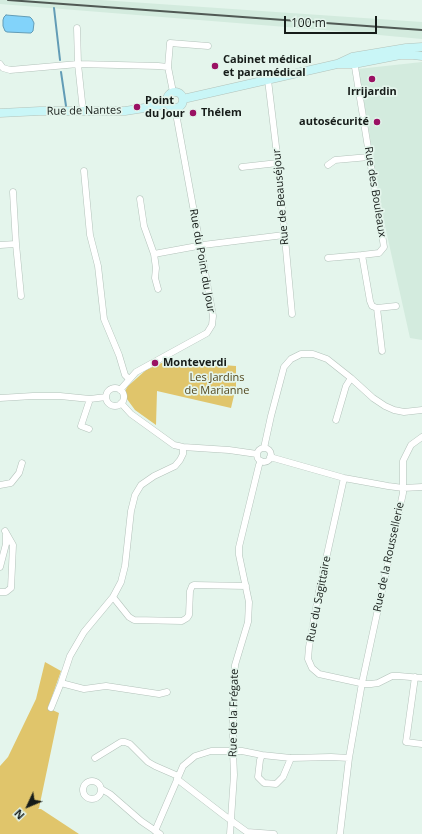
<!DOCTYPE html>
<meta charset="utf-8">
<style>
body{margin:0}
#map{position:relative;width:422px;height:834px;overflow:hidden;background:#e4f5ec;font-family:"Open Sans",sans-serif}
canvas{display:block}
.north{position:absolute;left:8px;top:786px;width:40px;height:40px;-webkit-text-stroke:3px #e4f5ec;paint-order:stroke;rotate:226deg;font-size:11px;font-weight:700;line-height:16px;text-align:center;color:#161c19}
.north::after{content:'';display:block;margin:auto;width:14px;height:18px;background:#161c19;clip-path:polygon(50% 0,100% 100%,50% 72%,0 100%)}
.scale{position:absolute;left:284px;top:16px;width:93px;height:18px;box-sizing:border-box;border:2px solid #161c19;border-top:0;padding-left:5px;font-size:12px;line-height:14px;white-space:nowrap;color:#161c19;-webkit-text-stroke:3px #e4f5ec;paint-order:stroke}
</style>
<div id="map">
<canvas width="422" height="834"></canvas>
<div class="north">N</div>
<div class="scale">100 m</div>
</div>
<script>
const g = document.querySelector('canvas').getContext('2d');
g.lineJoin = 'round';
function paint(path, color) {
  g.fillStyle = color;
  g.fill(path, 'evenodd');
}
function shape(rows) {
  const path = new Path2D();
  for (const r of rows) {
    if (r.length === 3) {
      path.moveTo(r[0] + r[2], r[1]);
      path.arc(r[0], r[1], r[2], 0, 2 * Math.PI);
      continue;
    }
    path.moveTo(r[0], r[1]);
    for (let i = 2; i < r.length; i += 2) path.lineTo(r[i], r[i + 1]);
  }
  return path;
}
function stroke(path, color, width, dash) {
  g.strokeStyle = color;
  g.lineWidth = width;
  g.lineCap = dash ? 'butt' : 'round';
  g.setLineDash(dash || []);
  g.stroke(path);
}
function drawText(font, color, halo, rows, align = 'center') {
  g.font = font + ' "Open Sans",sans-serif';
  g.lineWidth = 3.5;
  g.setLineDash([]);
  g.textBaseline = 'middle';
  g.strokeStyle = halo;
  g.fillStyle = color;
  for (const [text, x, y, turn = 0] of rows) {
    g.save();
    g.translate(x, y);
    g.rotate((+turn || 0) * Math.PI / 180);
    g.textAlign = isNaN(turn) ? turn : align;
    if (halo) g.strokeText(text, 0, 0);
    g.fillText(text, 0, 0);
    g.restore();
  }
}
const built = shape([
 [0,0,101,0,422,22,422,39,336,31,0,4],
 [422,62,422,340,410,338,379,199,369,131,358,69]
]);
const green = shape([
 [166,361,236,366,236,387,231,408,157,391,156,425,135,410,124,395,125,391,128,386,146,370],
 [45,662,61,671,48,708,59,713,39,808,38,809,41,809,79,834,0,834,0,766,8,757,36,699]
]);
const water = shape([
 [6,15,30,17,32,19,34,23,33,31,31,33,29,33,7,32,5,31,3,26,3,20,4,17,6,15]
]);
const stream = shape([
 [54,8,60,60],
 [61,72,66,106]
]);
const street = shape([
 [77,28,78,64,83,111],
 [353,60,355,67,384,247,379,253,362,255,370,301,372,306,377,308,396,306],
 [0,64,3,68,10,70,78,64,158,66,168,67],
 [268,80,278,163,292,314],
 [173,92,168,67,170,43,208,46],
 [328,165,335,160,369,157],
 [242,167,278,163],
 [84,171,90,235,98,266,104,319,119,355,125,375,129,379],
 [13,192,16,244,21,296],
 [140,199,144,226,154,254,156,268,155,278,158,289],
 [0,245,16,244],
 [154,254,203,245,284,235],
 [328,258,362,255],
 [377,308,382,351],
 [115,397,9],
 [120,390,136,372,207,333,212,325,213,316,175,108],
 [0,398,33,396,60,396,90,399,106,397],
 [121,403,131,414,174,445,183,447,229,450,257,454],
 [336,420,346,386,351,378],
 [89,429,81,426,90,399],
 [264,448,271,416,284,367,291,359,301,354,313,354,327,359,351,378,373,398,385,406,394,410,404,412,422,410],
 [264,455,7],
 [270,457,344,478,388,486,403,488,422,487],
 [344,478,320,586,309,647,308,659,312,668,319,674,365,684,371,684,378,683,392,676,399,676,422,678],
 [0,485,11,483,19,473,22,463],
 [0,567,6,544,6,535],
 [0,592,6,592,11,588,13,545,5,531],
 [113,597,129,617,134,620,182,621,187,618,189,615,190,591,192,586,194,585,246,586],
 [415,677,406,742,422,744],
 [61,683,84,689,106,686,159,694,167,692],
 [51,708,61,683,70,656,84,632,113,597,121,582,125,566,131,511,135,495,141,485,154,476,175,466,180,460,183,454,183,447],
 [262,755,260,760,258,777,264,783,276,784,283,777,291,758],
 [95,758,121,742,125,742,130,744,148,762,155,766,178,776],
 [177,779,225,816,247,832,274,834],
 [92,790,9],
 [101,789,103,790,110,794,141,821,160,834],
 [155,831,183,766,195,756,211,751,242,751,262,755,291,758,331,757,349,758],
 [230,834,234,775,233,751,233,708,235,665,248,622,249,602,239,555,239,547,259,465,261,461],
 [340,834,349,758,362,683,403,493,403,461,411,445,422,437]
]);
const secondary = shape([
 [340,64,354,64,400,55,413,55,422,56],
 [175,100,8],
 [183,99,337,64,352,57,406,48,422,47],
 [0,113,40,111,125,111,157,106,167,102]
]);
const rail = shape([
 [8,0,422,30]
]);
const markers = [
 [215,66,4,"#9a1163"],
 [372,79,4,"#9a1163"],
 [137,107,4,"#9a1163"],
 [193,113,4,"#9a1163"],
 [377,122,4,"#9a1163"],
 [155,363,4,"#9a1163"]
];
const poiNames = [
 ["Cabinet médical",223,60],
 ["et paramédical",223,73],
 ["Irrijardin",372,92,"center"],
 ["Point",145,101],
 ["du Jour",145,114],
 ["Thélem",201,113],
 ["autosécurité",369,122,"right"],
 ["Monteverdi",163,363]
];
const streetNames = [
 ["Rue de Nantes",84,111,-1],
 ["Rue des Bouleaux",375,192,81],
 ["Rue de Beauséjour",281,197,-95],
 ["Rue du Point du Jour",202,261,80],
 ["Rue de la Roussellerie",389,557,-78],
 ["Rue du Sagittaire",319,599,-79],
 ["Rue de la Frégate",234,713,-89]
];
const parkNames = [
 ["Les Jardins",217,378],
 ["de Marianne",217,391]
];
paint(built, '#d3ebde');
paint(green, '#e0c56b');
paint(water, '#82d3fa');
stroke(water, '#629cb6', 1);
stroke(stream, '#629cb6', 2);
stroke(street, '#b3c2ba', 7);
stroke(secondary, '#b3c2ba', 9);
stroke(street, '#fff', 6);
stroke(secondary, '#c9f6f7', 8);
stroke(rail, '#505954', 2);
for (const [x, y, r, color] of markers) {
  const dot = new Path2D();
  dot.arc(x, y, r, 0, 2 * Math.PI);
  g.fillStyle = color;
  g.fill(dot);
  stroke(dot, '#e4f5ec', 1.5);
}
drawText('bold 11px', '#161c19', '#e4f5ec', poiNames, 'left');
drawText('11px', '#161c19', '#e4f5ec', streetNames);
drawText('11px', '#54481f', '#e4f5ec', parkNames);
</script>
